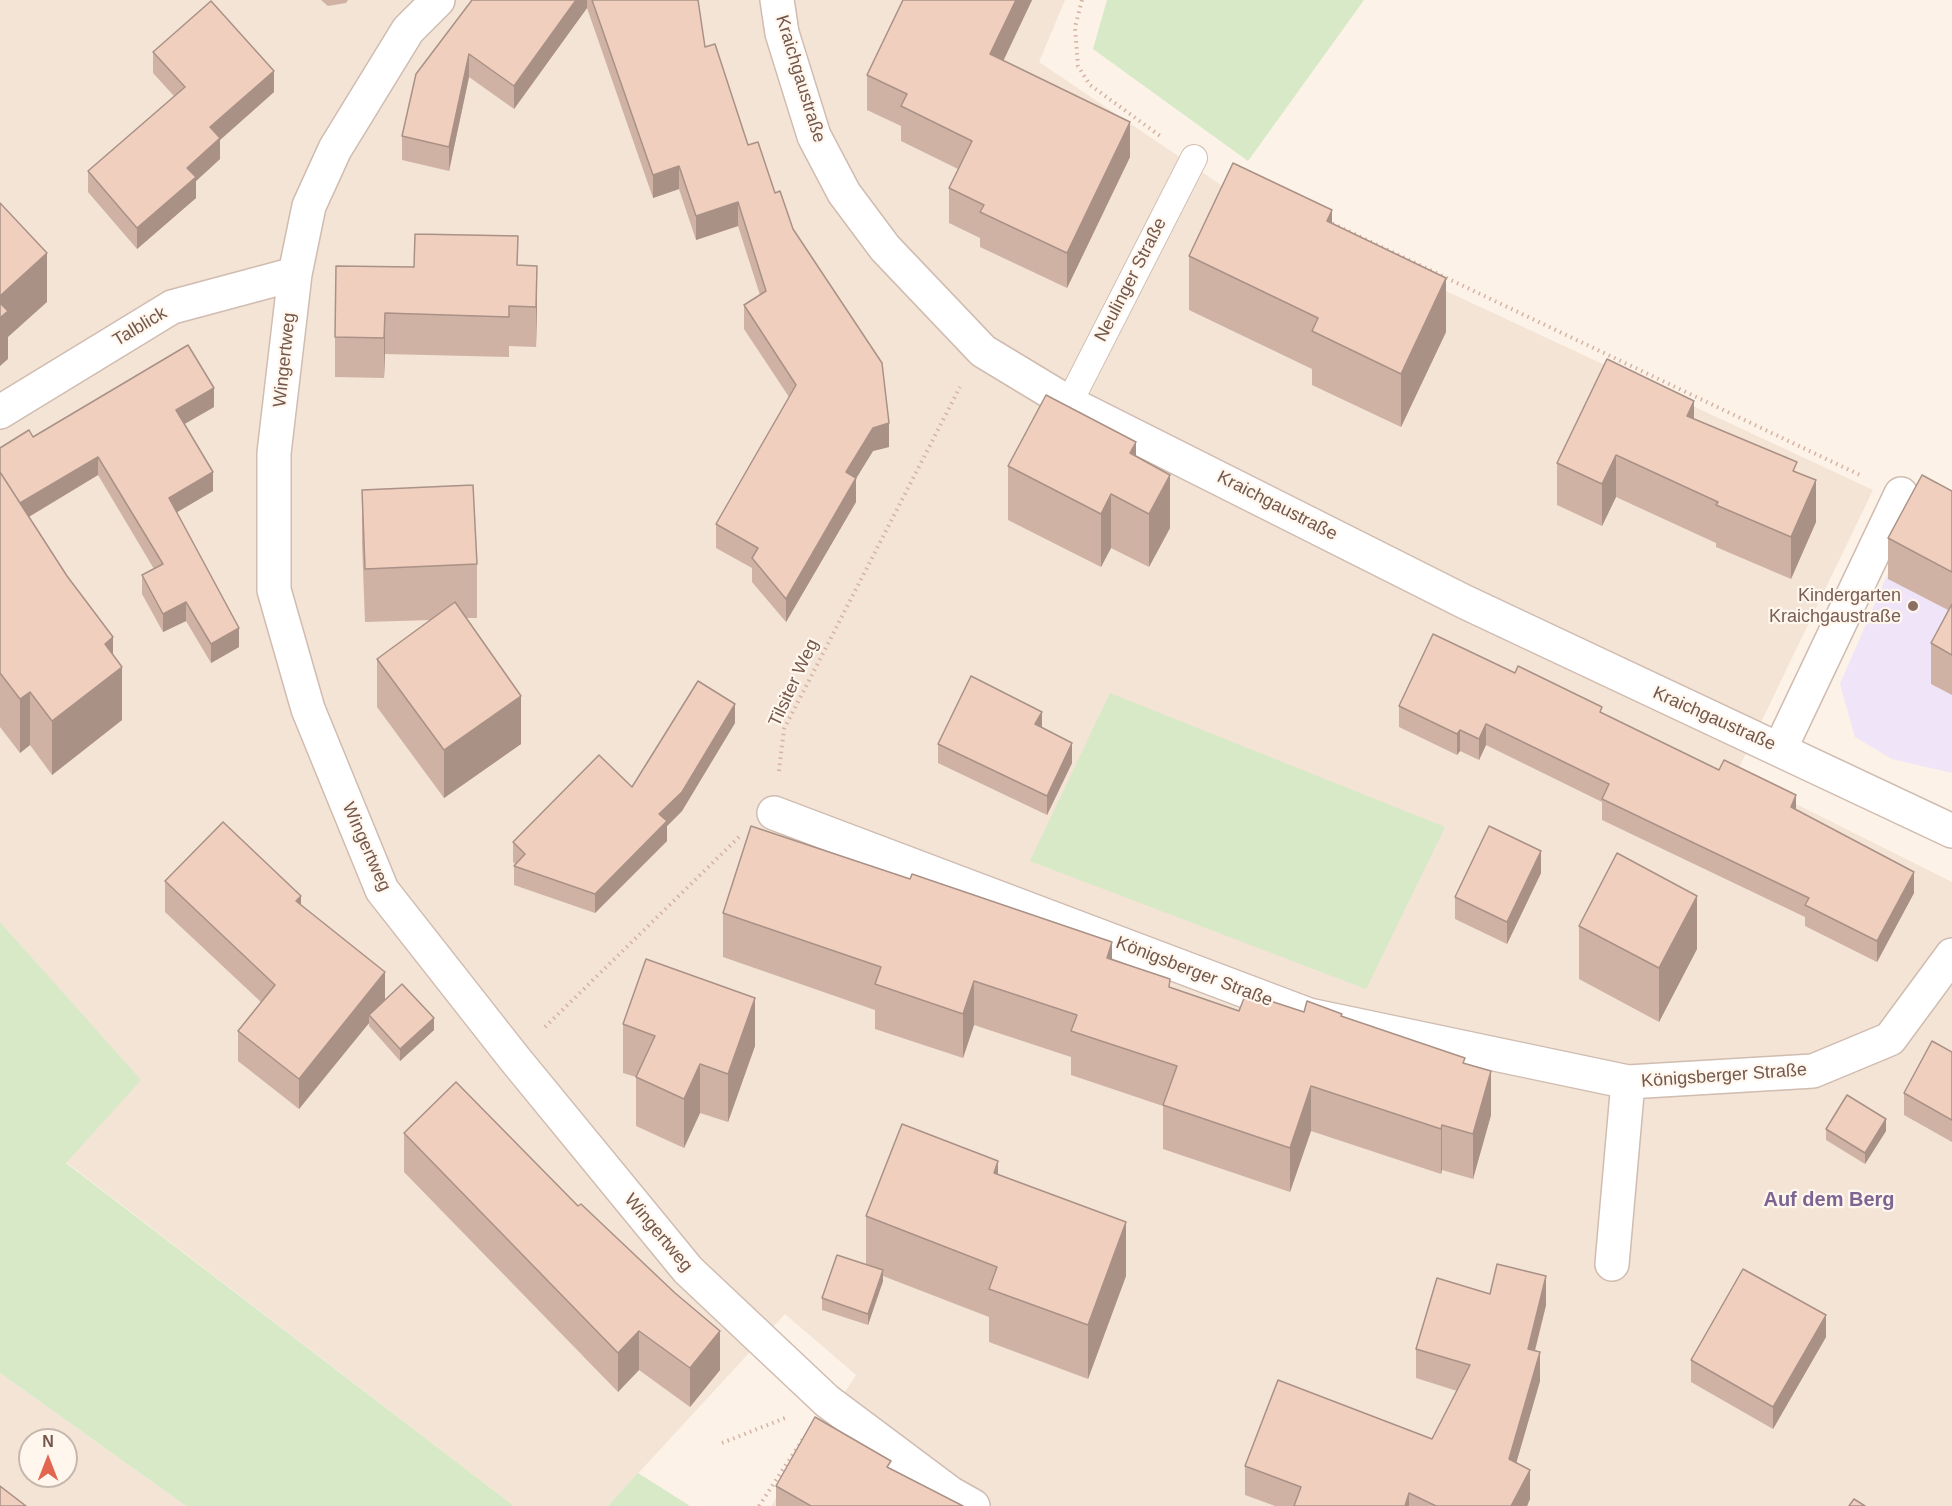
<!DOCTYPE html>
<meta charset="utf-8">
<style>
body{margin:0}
#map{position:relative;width:1952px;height:1506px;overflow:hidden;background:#fcf2e7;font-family:Arial,sans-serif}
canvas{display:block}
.north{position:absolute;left:18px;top:1428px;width:60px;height:60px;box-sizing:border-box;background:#fff7ee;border:2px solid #c8b7ad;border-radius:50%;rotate:0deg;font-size:16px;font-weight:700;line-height:24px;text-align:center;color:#75584c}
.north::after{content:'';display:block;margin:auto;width:21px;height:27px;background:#e26650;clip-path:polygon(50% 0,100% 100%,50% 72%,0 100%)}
</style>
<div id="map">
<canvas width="1952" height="1506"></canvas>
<div class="north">N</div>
</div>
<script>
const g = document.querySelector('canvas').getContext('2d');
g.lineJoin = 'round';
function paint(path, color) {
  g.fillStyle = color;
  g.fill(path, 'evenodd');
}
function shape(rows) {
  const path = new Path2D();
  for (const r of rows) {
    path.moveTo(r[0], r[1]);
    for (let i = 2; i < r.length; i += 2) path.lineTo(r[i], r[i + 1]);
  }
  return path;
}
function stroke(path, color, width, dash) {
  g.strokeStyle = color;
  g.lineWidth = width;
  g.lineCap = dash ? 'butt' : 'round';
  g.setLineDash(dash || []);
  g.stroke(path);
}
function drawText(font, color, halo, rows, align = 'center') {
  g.font = font + ' Arial,sans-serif';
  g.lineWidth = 4.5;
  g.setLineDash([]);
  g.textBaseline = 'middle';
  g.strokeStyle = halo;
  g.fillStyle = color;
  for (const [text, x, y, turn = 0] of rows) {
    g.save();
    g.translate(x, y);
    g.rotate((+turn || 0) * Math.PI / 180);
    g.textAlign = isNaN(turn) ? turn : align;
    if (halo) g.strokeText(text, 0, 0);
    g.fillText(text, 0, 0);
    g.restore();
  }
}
const residential = shape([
 [0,0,1065,0,1039,62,1227,189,1873,490,1736,774,1952,882,1952,1506,771,1506,856,1375,785,1314,608,1506,514,1506,66,1162,140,1080,0,922],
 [0,1373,186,1506,0,1506],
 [30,1440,66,1440,66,1476,30,1476]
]);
const education = shape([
 [1916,509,1952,528,1952,773,1892,759,1855,737,1840,684]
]);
const green = shape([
 [1107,0,1364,0,1248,161,1093,49],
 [1110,693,1445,827,1366,989,1030,861],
 [0,922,141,1080,66,1163,514,1506,186,1506,0,1373],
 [638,1473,690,1506,608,1506]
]);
const path = shape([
 [1082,0,1075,27,1078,66,1090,85,1163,138],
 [1327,221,1862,476],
 [779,771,784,729,960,387],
 [545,1027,741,835],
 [722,1443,785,1418],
 [759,1506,805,1436]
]);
const service = shape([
 [1069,403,1194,158]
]);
const minor = shape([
 [438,0,408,30,335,149,309,206,295,274,274,453,274,590,308,709,382,890,514,1058,688,1270,827,1401,950,1493,973,1506],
 [777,0,782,33,814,136,844,193,885,248,983,351,1069,403,1465,602,1952,831],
 [0,412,172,307,295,274],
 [1780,749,1901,494],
 [774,813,1309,1015,1628,1082,1813,1071,1890,1039,1952,955],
 [1612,1264,1628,1082]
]);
const wall = shape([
 [321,0,348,0,346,3,328,6],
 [472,0,698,0,705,47,748,145,775,193,793,229,889,447,873,451,856,478,856,502,786,622,752,582,752,568,716,548,716,524,789,397,744,329,744,305,760,295,738,226,696,240,679,189,653,198,587,8,514,109,469,77,449,171,402,160,402,136],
 [903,0,1032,0,1003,61,1130,157,1067,288,980,247,980,238,949,223,949,188,958,169,901,141,901,126,867,110,867,75],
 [153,52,274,92,220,140,220,159,196,181,196,198,137,249,88,192,88,171,174,96,153,73],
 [1332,224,1446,332,1401,427,1312,385,1312,369,1189,310,1189,256],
 [518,265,537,307,536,347,509,346,509,357,385,354,384,378,335,377,335,337,414,267],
 [214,407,184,424,213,491,177,512,239,647,211,663,186,621,163,632,142,594,142,575,154,569,98,475,29,517,113,655,122,720,52,775,30,745,20,753,0,727,0,448,33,437],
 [1694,420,1797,472,1816,522,1791,579,1716,547,1716,543,1616,497,1602,526,1557,505,1557,463],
 [1136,457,1170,528,1149,567,1111,548,1101,567,1008,520,1008,466],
 [362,490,477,564,477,618,466,618,521,744,444,798,377,707,377,659,431,620,365,622,362,543],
 [1952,491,1952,695,1931,684,1931,643,1948,610,1888,579,1888,538],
 [1515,673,1602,713,1796,810,1914,893,1877,962,1805,926,1805,917,1602,820,1602,802,1486,745,1479,760,1460,751,1457,755,1399,727,1399,706],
 [735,723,682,811,667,826,667,841,595,913,514,885,514,866,515,864,513,862,513,842,632,787],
 [938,744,1072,763,1047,815,938,763],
 [1541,873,1507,944,1455,919,1455,897],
 [165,881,301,905,385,1000,434,1030,400,1061,369,1026,369,1023,299,1109,238,1061,238,1031,261,1002,165,912],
 [723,913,1112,960,1170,987,1239,1011,1304,1012,1342,1017,1465,1064,1491,1115,1473,1179,1442,1170,1441,1174,1311,1131,1290,1192,1163,1149,1163,1106,1071,1075,1071,1057,974,1025,963,1058,875,1029,875,1010,723,957],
 [1579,926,1697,949,1659,1022,1579,979],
 [623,1024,755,1046,728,1122,700,1113,684,1148,636,1126,636,1077,623,1073],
 [1952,1052,1952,1142,1904,1115,1904,1093],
 [1826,1129,1886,1131,1865,1164,1826,1140],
 [404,1133,720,1370,690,1407,639,1370,618,1392,404,1172],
 [998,1174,1126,1276,1088,1379,989,1342,989,1317,883,1276,883,1281,868,1325,822,1310,822,1298,866,1264,866,1216],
 [1490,1294,1546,1305,1535,1351,1540,1381,1516,1463,1530,1499,1527,1506,1275,1506,1245,1495,1245,1466,1432,1439,1457,1391,1416,1378,1416,1349],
 [1826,1337,1773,1429,1691,1382,1691,1360],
 [891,1469,963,1506,776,1506,776,1486]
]);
const shadedWall = shape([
 [576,0,587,0,587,8,514,109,514,86],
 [1016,0,1032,0,990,89,990,54],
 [469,54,469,77,449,171,449,147],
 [274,71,274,92,220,140,220,159,196,181,196,198,137,249,137,228,187,168,210,127],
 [1130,122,1130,157,1067,288,1067,253],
 [679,166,679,189,653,198,653,175],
 [738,202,738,226,696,240,696,216],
 [1332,210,1332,263,1327,221],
 [47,253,47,302,8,337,8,359,0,366,0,296],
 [537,266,537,307,536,347,536,307],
 [1446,278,1446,332,1401,427,1401,374],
 [385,313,385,354,384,378,384,338],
 [214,388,214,407,176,429,176,410],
 [1694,401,1694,443,1687,416],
 [889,423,889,447,873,451,846,495,846,472,873,428],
 [1136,442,1136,495,1130,453],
 [1616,455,1616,497,1602,526,1602,484],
 [98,457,98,475,15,525,15,506],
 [213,472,213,491,169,517,169,498],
 [1170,475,1170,528,1149,567,1149,514],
 [856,478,856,502,786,622,786,599],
 [1816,480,1816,522,1791,579,1791,537],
 [1111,494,1111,548,1101,567,1101,514],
 [186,602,186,621,163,632,163,614],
 [239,628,239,647,211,663,211,644],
 [113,637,113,674,122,667,122,720,52,775,52,721,105,644],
 [30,692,30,745,20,753,20,699],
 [521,696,521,744,444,798,444,750],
 [735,704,735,723,682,811,667,826,667,841,595,913,595,894,659,814],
 [1042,712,1042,732,1035,724],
 [1486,724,1486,745,1479,760,1479,739],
 [1460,730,1460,751,1457,755,1457,734],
 [1072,743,1072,763,1047,815,1047,796],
 [1796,795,1796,816,1791,807],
 [1541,851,1541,873,1507,944,1507,922],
 [1914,872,1914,893,1877,962,1877,941],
 [301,896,301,926,296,901],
 [1697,896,1697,949,1659,1022,1659,968],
 [1112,942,1112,986,1107,958],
 [385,972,385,1003,369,1015,369,1023,299,1109,299,1079],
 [974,981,974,1025,963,1058,963,1014],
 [755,998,755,1046,728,1122,728,1074],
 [434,1018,434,1030,400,1061,400,1049],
 [700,1064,700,1113,684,1148,684,1099],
 [1491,1071,1491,1115,1473,1179,1473,1134],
 [1311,1086,1311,1131,1290,1192,1290,1148],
 [1886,1119,1886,1131,1865,1164,1865,1153],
 [1442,1125,1442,1170,1441,1174,1441,1129],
 [998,1161,998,1214,994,1173],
 [1126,1222,1126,1276,1088,1379,1088,1325],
 [883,1270,883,1281,868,1325,868,1314],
 [1546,1276,1546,1305,1528,1378,1528,1349],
 [1826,1315,1826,1337,1773,1429,1773,1407],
 [639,1331,639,1370,618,1392,618,1353],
 [720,1331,720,1370,690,1407,690,1368],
 [1540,1352,1540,1381,1509,1488,1509,1459],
 [1530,1470,1530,1499,1527,1506,1511,1506],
 [1409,1493,1409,1506,1405,1506]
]);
const building = shape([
 [472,0,576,0,514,86,469,54,449,147,402,136,416,74,472,0],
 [592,0,698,0,705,47,715,44,748,145,758,142,775,193,780,191,793,229,882,363,889,423,873,428,846,472,856,478,786,599,752,558,758,548,716,524,796,385,744,305,766,291,738,202,696,216,679,166,653,175,592,0],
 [903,0,1016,0,990,54,1130,122,1067,253,980,212,984,205,949,188,972,141,901,106,907,94,867,75,903,0],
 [211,1,274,71,210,127,220,138,187,168,196,177,137,228,88,171,185,87,153,52,211,1],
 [1233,163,1332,210,1327,221,1446,278,1401,374,1312,331,1318,318,1189,256,1233,163],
 [0,203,47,253,0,296,0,203],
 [415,234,518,236,517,265,537,266,536,307,509,306,509,317,385,313,384,338,335,337,336,266,414,267,415,234],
 [0,303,8,311,0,318,0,303],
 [188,345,214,388,176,410,213,472,169,498,239,628,211,644,186,602,163,614,142,575,163,564,98,457,20,503,0,472,0,448,29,430,33,437,188,345],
 [1607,359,1694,401,1687,416,1797,462,1793,471,1816,480,1791,537,1716,505,1718,502,1616,455,1602,484,1557,463,1607,359],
 [1046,395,1136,442,1130,453,1170,475,1149,514,1111,494,1101,514,1008,466,1046,395],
 [0,472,67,576,113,637,105,644,122,667,52,721,30,692,20,699,0,673,0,472],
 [1922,475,1952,491,1952,572,1888,538,1922,475],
 [473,485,477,564,365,569,362,490,473,485],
 [455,602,521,696,444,750,377,659,455,602],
 [1952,604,1952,655,1931,643,1952,604],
 [1433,634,1515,673,1518,666,1602,707,1600,712,1719,770,1724,760,1796,795,1791,807,1914,872,1877,941,1805,905,1809,898,1602,799,1609,784,1486,724,1479,739,1460,730,1457,734,1399,706,1433,634],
 [971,676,1042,712,1035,724,1072,743,1047,796,938,744,971,676],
 [698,681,735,704,682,792,659,814,667,821,595,894,514,866,525,854,513,842,599,755,632,787,698,681],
 [223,822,301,896,296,901,385,972,299,1079,238,1031,275,985,165,881,223,822],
 [751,826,910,879,912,874,1112,942,1107,958,1170,979,1169,987,1239,1011,1246,993,1304,1012,1307,1001,1342,1014,1341,1016,1465,1058,1463,1063,1491,1071,1473,1134,1442,1125,1441,1129,1311,1086,1290,1148,1163,1105,1177,1066,1071,1031,1077,1015,974,981,963,1014,875,984,881,967,723,913,751,826],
 [1489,826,1541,851,1507,922,1455,897,1489,826],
 [1617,853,1697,896,1659,968,1579,926,1617,853],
 [646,959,755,998,728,1074,700,1064,684,1099,636,1077,655,1036,623,1024,646,959],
 [402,984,434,1018,400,1049,369,1015,402,984],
 [1932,1041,1952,1052,1952,1120,1904,1093,1932,1041],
 [456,1082,578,1206,581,1204,675,1293,720,1331,690,1368,639,1331,618,1353,404,1133,456,1082],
 [1847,1095,1886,1119,1865,1153,1826,1129,1847,1095],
 [902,1124,998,1161,994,1173,1126,1222,1088,1325,989,1289,997,1267,866,1216,902,1124],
 [837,1255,883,1270,868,1314,822,1298,837,1255],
 [1497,1264,1546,1276,1528,1349,1540,1352,1509,1459,1530,1470,1511,1506,1436,1506,1409,1493,1405,1506,1294,1506,1301,1487,1245,1466,1278,1380,1432,1439,1470,1365,1416,1349,1437,1278,1490,1294,1497,1264],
 [1743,1269,1826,1315,1773,1407,1691,1360,1743,1269],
 [815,1417,891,1461,887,1467,963,1506,811,1506,776,1486,815,1417],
 [0,1486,26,1506,0,1506,0,1486],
 [1854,1499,1865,1506,1849,1506,1854,1499]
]);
const markers = [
 [1913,606,6,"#8d6e63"]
];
const streetNames = [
 ["Kraichgaustraße",800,79,73],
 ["Neulinger Straße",1131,280,-63],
 ["Talblick",140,327,-31],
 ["Wingertweg",285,360,-84],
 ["Kraichgaustraße",1277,506,27],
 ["Tilsiter Weg",794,683,-65],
 ["Kraichgaustraße",1714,719,24],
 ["Wingertweg",366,847,66],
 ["Königsberger Straße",1194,972,21],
 ["Königsberger Straße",1724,1076,-4],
 ["Wingertweg",658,1233,50]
];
const educationNames = [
 ["Kindergarten",1901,596],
 ["Kraichgaustraße",1901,617]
];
const neighbourhoodNames = [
 ["Auf dem Berg",1829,1200]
];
paint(residential, '#f3e4d6');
paint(education, '#efe4f8');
paint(green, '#d7e9c6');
stroke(service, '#d0bcb0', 28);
stroke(minor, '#d0bcb0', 36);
stroke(path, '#d6b2a2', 4, [1.5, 4.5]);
stroke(service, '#fff', 26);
stroke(minor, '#fff', 33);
paint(wall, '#cfb2a4');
paint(shadedWall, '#a99186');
paint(building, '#f1cfbf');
stroke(building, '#a99186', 1.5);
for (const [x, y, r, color] of markers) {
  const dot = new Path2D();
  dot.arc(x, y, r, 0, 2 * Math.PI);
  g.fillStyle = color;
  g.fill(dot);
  stroke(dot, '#fff7ee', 2);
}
drawText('18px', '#75584c', '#fff7ee', streetNames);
drawText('18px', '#785e54', '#fff7ee', educationNames, 'right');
drawText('bold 20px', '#7e6491', '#fff7ee', neighbourhoodNames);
</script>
